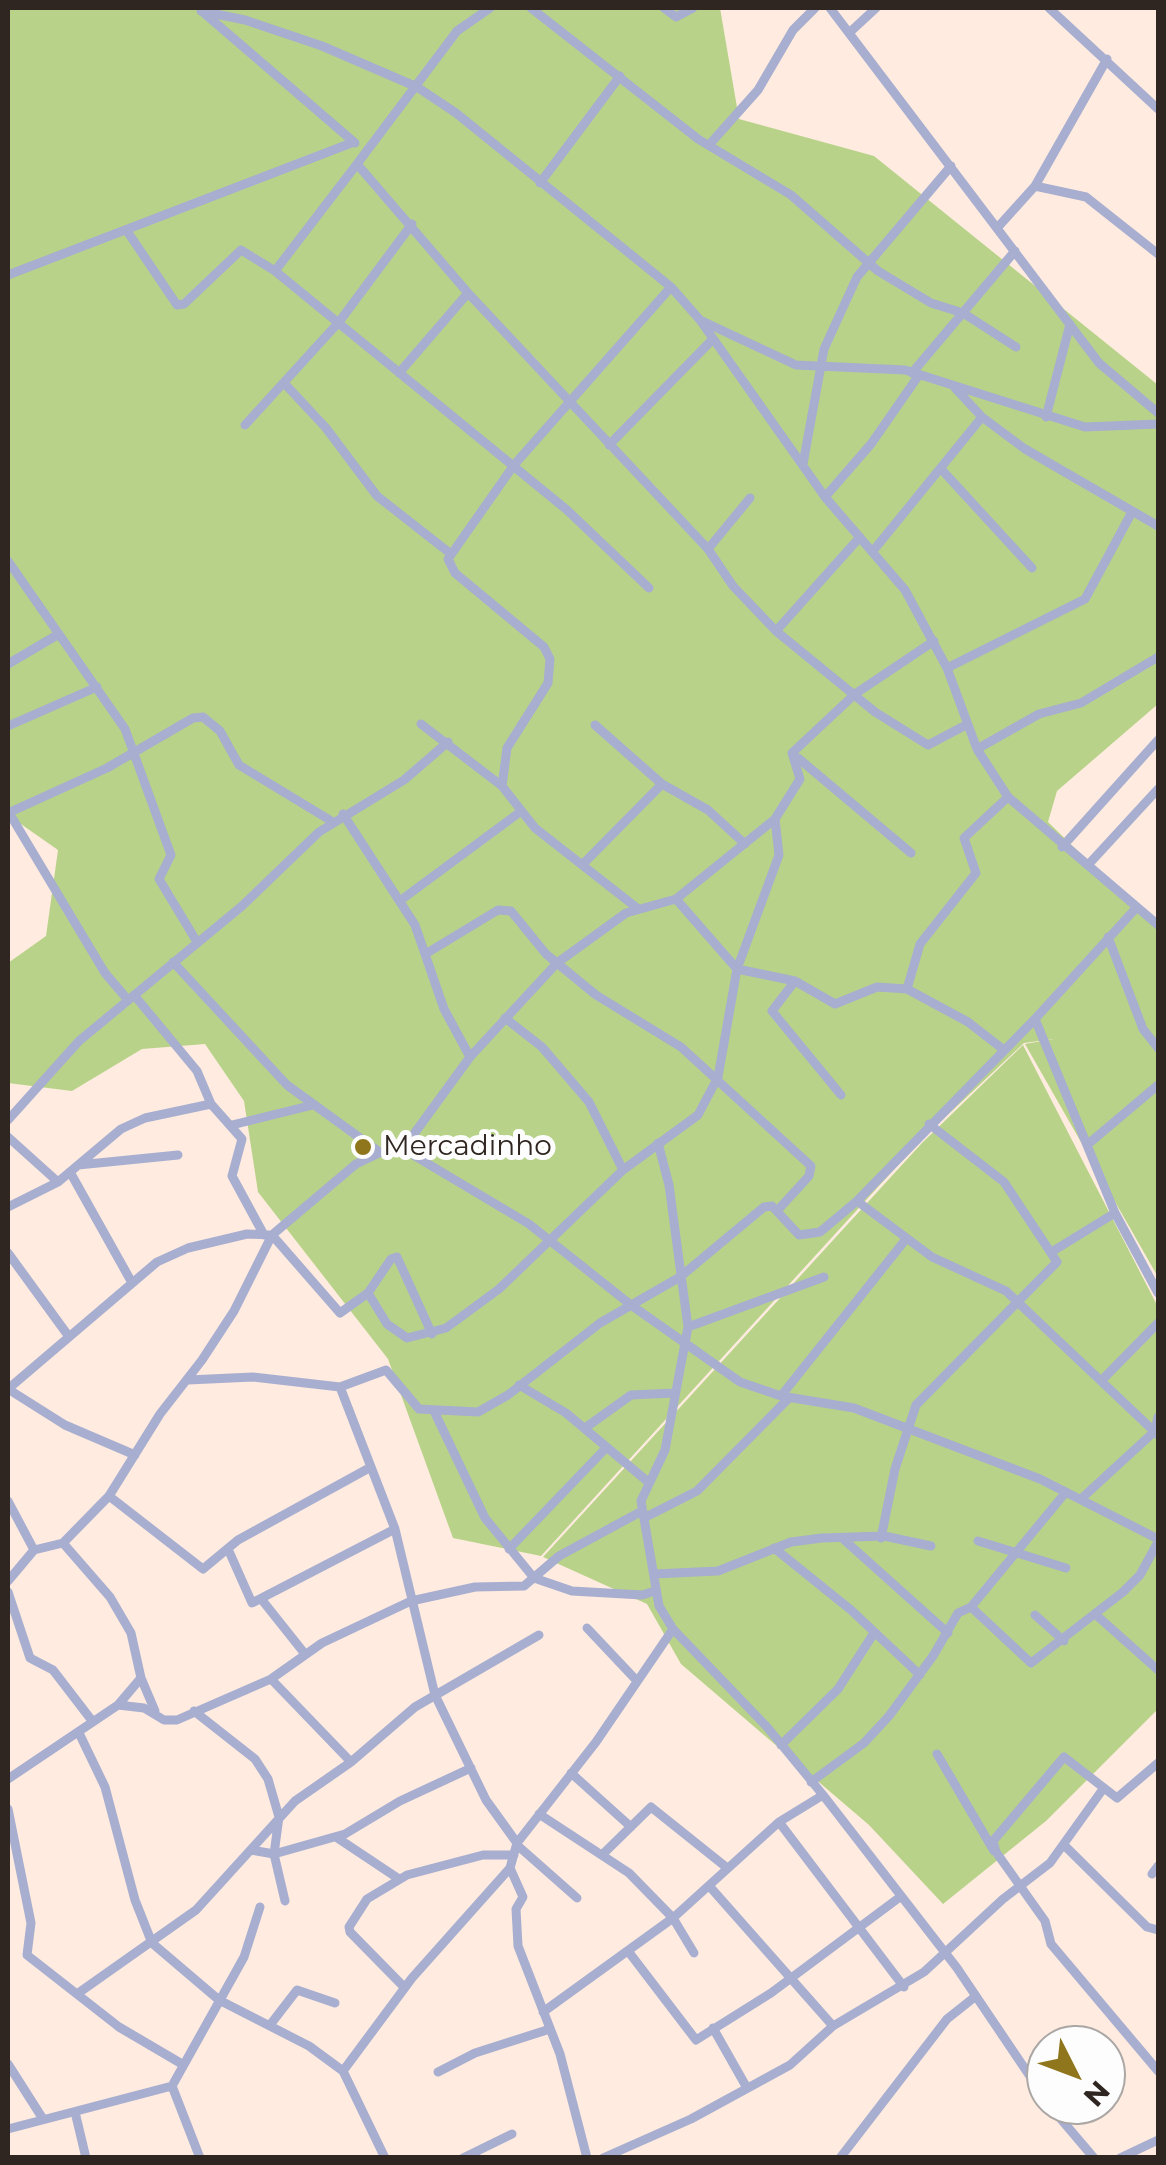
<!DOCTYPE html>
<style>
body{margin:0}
#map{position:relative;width:1166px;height:2165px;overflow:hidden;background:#ffebe0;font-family:Montserrat,sans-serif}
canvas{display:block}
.frame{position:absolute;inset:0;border:10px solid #2f2621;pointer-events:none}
.north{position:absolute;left:1026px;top:2025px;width:100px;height:100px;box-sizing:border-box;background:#fdfdfd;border:2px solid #aba7a5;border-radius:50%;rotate:132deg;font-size:28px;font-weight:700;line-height:40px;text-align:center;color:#2f2621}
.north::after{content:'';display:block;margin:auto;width:35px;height:45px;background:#8f761c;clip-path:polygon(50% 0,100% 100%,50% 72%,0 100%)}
</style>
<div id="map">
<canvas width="1166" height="2165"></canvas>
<div class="frame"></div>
<div class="north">N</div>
</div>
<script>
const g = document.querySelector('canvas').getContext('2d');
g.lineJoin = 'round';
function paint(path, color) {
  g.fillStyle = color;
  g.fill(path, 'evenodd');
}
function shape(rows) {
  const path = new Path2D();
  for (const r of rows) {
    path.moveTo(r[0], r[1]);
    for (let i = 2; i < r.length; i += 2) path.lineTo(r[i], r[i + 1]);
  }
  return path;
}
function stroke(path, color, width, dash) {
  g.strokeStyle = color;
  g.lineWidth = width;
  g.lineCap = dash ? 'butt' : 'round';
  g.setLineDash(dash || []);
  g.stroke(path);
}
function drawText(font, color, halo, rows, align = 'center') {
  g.font = font + ' Montserrat,sans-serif';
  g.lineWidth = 10;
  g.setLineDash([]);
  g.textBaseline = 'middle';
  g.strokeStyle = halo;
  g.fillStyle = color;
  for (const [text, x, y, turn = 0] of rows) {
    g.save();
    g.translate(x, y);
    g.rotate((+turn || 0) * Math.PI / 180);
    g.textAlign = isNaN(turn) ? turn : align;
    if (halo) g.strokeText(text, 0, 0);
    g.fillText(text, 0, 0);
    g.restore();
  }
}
const green = shape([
 [8,8,720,8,739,119,874,156,1158,385,1158,704,1057,791,1048,822,1158,929,1158,1277,1025,1044,1054,1039,1024,1043,920,1141,541,1556,453,1538,388,1359,258,1192,244,1101,205,1044,142,1049,72,1091,8,1083,8,963,46,936,58,850,8,815],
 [1023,1045,1158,1307,1158,1709,1046,1821,943,1904,869,1825,681,1664,647,1604,543,1557,922,1143]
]);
const minor = shape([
 [490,8,457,31,357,164,468,293,708,549,733,586,776,631,875,712,928,745,966,725],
 [531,8,698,139,791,195,878,271,931,303,963,313,1016,347],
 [664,8,676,17,693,8],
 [830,8,1099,363,1158,413],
 [1049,8,1158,109],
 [201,11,245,20,322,46,417,87,456,113,671,287,700,320,825,497,905,590,947,668,977,749,1008,797,1158,925],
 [204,13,355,143],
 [849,33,876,8],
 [709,145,758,90,793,30,815,8],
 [540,183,620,76],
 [1035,186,1086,197,1158,254],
 [998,227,1035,186,1107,59],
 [127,231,177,305,184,304,241,250,275,271,567,510,649,588],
 [275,271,357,164],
 [8,275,354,142],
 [702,321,796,365,905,370,1085,427,1158,424],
 [399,373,468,293],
 [912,373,1015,251],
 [285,384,326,428,377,496,451,554],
 [955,388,982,417,1025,449,1158,526],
 [1046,417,1070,324],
 [245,425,339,322,412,224],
 [609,445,713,339],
 [803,464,824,349,857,277,951,166],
 [942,470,1032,568],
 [825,497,871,444,919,375],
 [708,549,750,498],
 [873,551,982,417],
 [8,561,125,729,171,855,159,879,197,942],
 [776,631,860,537],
 [8,664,59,634],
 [947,668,1085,599,1132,512],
 [421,724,502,786,535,828,637,908],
 [595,725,662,784,708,810,745,844],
 [8,726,97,687],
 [977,749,1039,714,1081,703,1158,657],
 [798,758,911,853],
 [502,786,507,748,548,683,550,659,544,647,455,573,448,559,514,465,671,287],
 [8,811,105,973,128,1000],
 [8,813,107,768,193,718,203,717,220,731,239,765,333,822],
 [343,814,415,925,444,1009,470,1057],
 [1062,847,1158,740],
 [583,864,662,784],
 [1088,865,1158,789],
 [676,899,737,969,795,981,835,1004,877,987,907,989,968,1022,1004,1050],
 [401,900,520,812],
 [1108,937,1143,1029,1158,1048],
 [427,953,498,910,511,911,546,954,596,995,681,1047,811,1166,809,1176,777,1211],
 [173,962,287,1085,378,1151],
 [795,981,772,1011,841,1095],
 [907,989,920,944,976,873,964,838,1008,797],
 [134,995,197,1071,211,1104,242,1139,232,1176,264,1235],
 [505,1018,542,1047,589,1102,623,1170],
 [1035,1019,1115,1213,1158,1293],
 [8,1120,79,1041,242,906,319,832,404,780,448,742],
 [232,1125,313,1105],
 [8,1137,58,1182],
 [658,1143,669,1185,688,1327,665,1450,641,1501,659,1606,673,1629,767,1727,823,1795,957,1968,1046,2100],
 [1087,1145,1158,1085],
 [403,1149,470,1057,557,963,626,913,676,899,775,819],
 [78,1165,178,1155],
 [70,1172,131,1281],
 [857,1201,932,1257,1006,1291,1158,1435],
 [8,1207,58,1182,121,1129,145,1118,211,1104],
 [1053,1251,1115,1213],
 [8,1253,67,1334],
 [368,1293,391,1259,397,1257,432,1334],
 [688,1327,824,1277],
 [188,1380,253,1377,340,1387,395,1529,435,1695,486,1800,517,1843],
 [1101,1381,1158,1323],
 [519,1385,566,1413,647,1481],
 [340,1387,386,1370,419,1409,478,1412,508,1395,600,1323,680,1277,764,1207,772,1206,799,1235,820,1232,857,1201,1035,1019,1137,907],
 [8,1389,157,1262,188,1248,247,1234,272,1235,340,1313,368,1293,387,1324,407,1338,446,1328,499,1289,623,1170,698,1115,718,1077,737,969,779,855,775,819,800,779,792,753,855,694,934,641],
 [8,1389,65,1425,135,1455],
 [781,1396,906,1239],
 [434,1411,485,1518,534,1578,572,1591,642,1595,655,1591],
 [585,1428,631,1395,675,1393],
 [109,1496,203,1569,238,1540,371,1467],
 [1082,1498,1155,1431,1158,1417],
 [8,1501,34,1550,63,1543,110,1597,131,1633,141,1678,155,1711],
 [644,1518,697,1491,789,1398],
 [842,1538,948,1633],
 [881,1538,895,1469,916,1405,1057,1262,1004,1182,929,1124],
 [978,1541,1066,1568],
 [63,1543,109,1496,160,1414,202,1360,234,1311,272,1235,356,1164,392,1147,403,1149,529,1224,631,1305,740,1382,781,1396,854,1408,1040,1479,1158,1539],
 [774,1548,851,1610,920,1675],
 [228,1549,252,1603,395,1529],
 [509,1549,606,1448],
 [654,1574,718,1571,791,1542,822,1538,884,1536,931,1546],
 [8,1581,34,1550],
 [8,1592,30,1658,53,1670,93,1722],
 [262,1600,305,1654],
 [971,1607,1031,1663,1123,1592,1140,1575,1158,1542],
 [1095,1614,1158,1670],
 [1035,1615,1064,1641],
 [587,1628,637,1681],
 [271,1679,351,1762],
 [118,1705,141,1678],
 [194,1711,255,1759,268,1779,279,1817,274,1854,285,1901],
 [79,1733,105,1787,135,1900,152,1943,219,2000,309,2046,343,2071,385,2158],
 [781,1745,838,1689,874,1633],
 [937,1754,994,1851],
 [1158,1763,1117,1798,1064,1757,993,1841,996,1852,1045,1921,1051,1944,1158,2071],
 [571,1773,631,1827],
 [8,1779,118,1705,144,1708,164,1720,177,1720,271,1679,322,1643,411,1601,475,1587,524,1586,559,1556,642,1511],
 [811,1782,864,1743,889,1716,933,1656,958,1613,971,1607,1066,1492],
 [8,1809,31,1923,27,1955,119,2027,182,2064],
 [539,1814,629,1873,673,1918,694,1953],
 [779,1822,904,1987],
 [336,1837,399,1879],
 [517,1845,577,1898],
 [1066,1847,1147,1927,1158,1930],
 [251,1850,274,1854,345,1834,400,1801,471,1768],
 [603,1854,651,1807,726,1867],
 [510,1868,523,1897,516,1909,518,1946,560,2054,587,2158],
 [1152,1874,1158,1866],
 [711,1888,833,2026],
 [628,1951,696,2040,771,1993,900,1897],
 [404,1987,350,1932,349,1927,367,1899,407,1875,483,1855,514,1855],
 [77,1994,196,1910,295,1801,351,1762,415,1707,539,1635],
 [543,2012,673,1918,779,1822,823,1795],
 [270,2025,297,1990,335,2003],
 [713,2028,747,2088],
 [8,2064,43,2119],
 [343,2071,412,1978,510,1868,517,1843,596,1742,673,1629],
 [438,2072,475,2053,550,2029],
 [1049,2105,1094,2158],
 [75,2112,86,2158],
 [8,2129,172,2086],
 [200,2158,172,2086,244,1957,260,1907],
 [463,2158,512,2134],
 [603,2158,691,2119,790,2065,833,2026,924,1972,1003,1899,1050,1863,1103,1789],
 [840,2158,947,2019,976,1996],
 [1120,2158,1158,2140]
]);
const markers = [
 [363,1147,10,"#8f761c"]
];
const poiNames = [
 ["Mercadinho",383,1147]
];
paint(green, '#b8d389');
stroke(minor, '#a7aecf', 9);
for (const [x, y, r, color] of markers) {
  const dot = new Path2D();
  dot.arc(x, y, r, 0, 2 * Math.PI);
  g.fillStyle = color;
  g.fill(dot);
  stroke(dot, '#fdfdfd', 4);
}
drawText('28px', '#2f2621', '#fdfdfd', poiNames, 'left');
</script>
